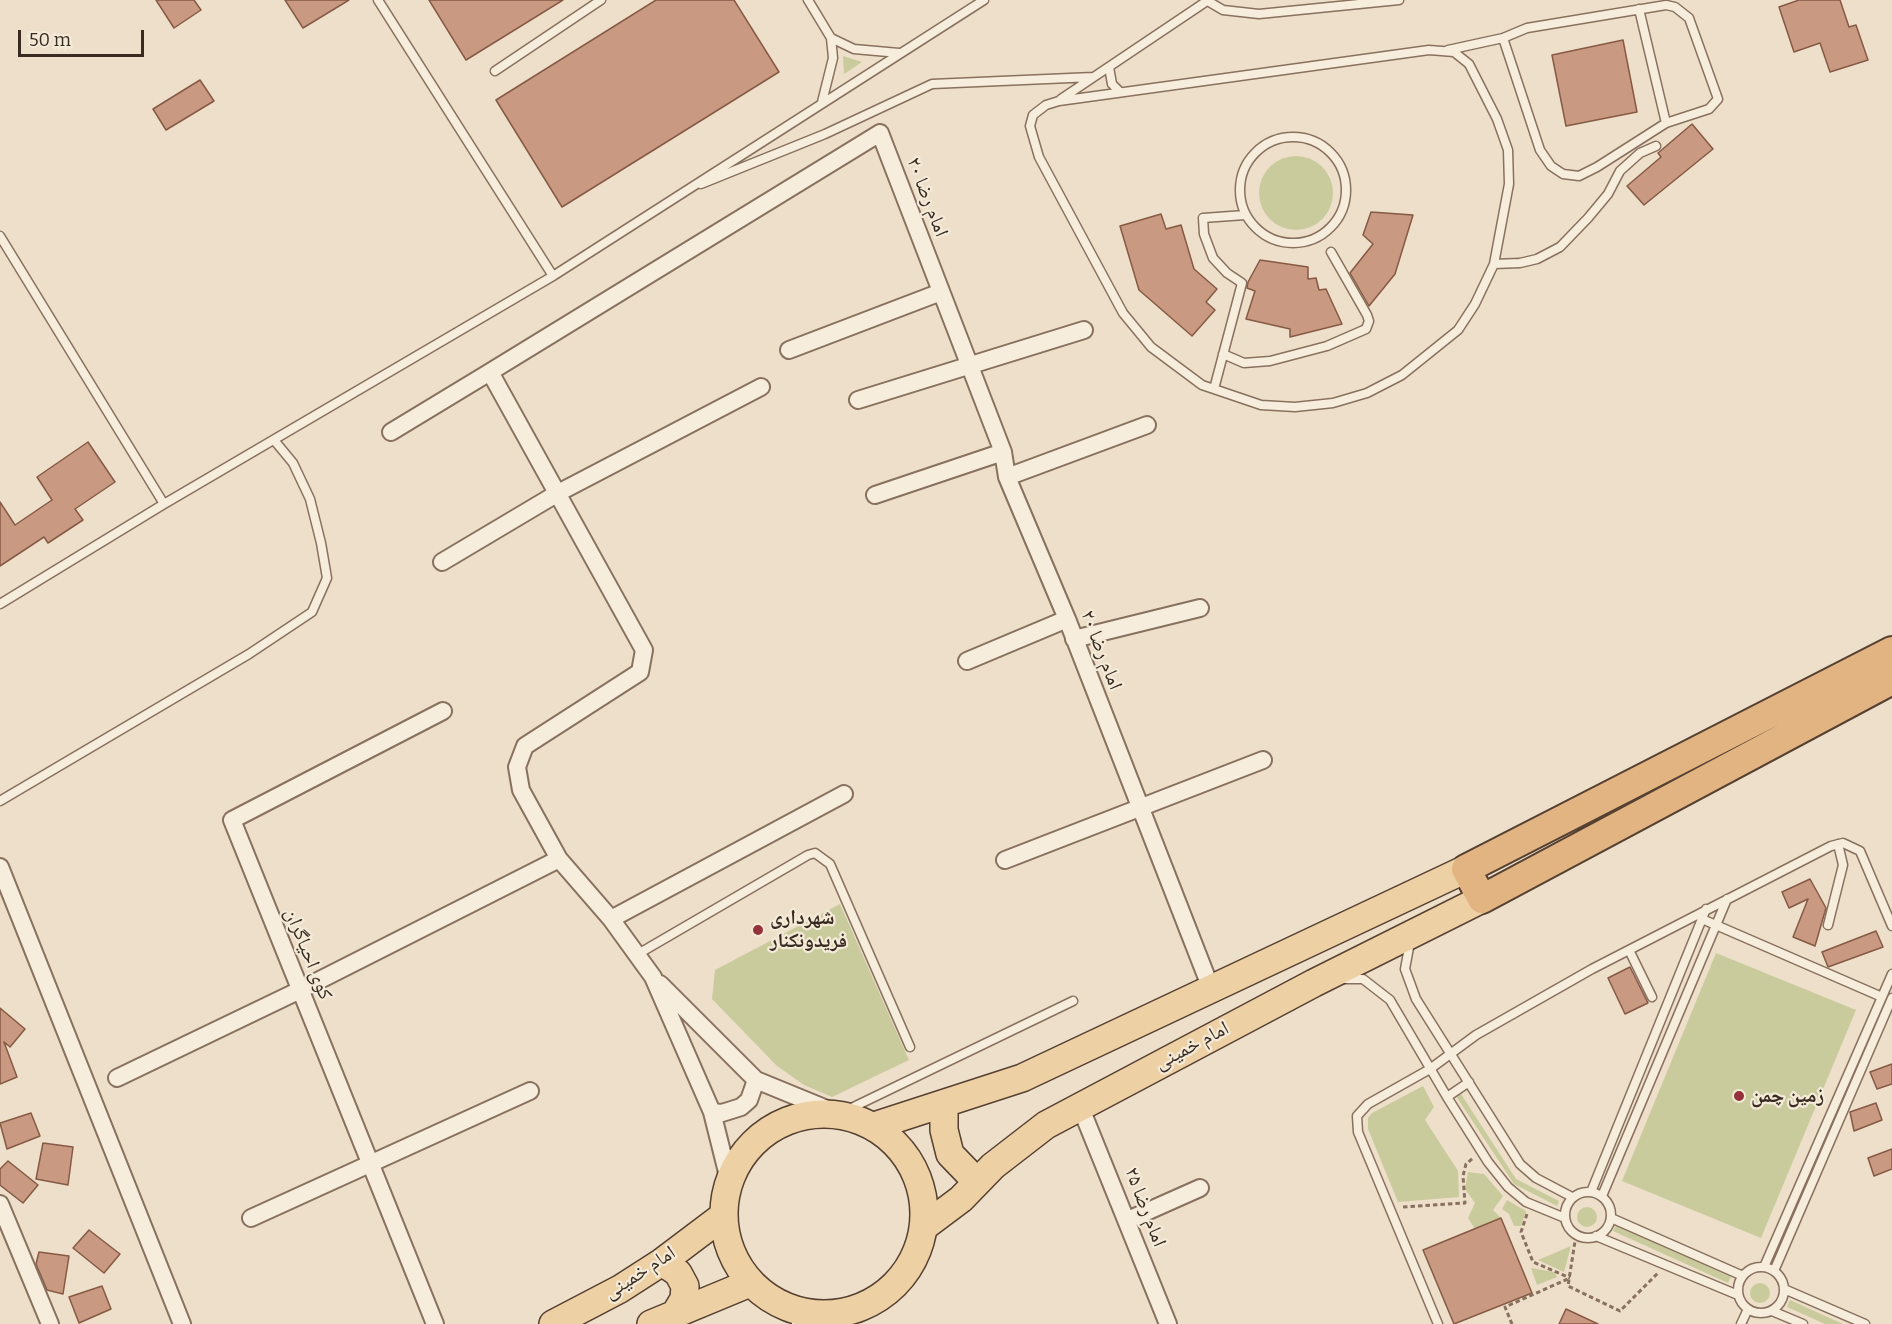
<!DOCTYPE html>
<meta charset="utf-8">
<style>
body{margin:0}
#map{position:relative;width:1892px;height:1324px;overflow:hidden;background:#eddfc9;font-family:Bitter,serif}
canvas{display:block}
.scale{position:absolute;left:18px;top:30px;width:126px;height:27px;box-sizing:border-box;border:3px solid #392b21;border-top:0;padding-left:8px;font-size:18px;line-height:21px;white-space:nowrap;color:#392b21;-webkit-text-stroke:4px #f4ead8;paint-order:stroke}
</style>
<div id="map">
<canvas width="1892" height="1324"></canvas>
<div class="scale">50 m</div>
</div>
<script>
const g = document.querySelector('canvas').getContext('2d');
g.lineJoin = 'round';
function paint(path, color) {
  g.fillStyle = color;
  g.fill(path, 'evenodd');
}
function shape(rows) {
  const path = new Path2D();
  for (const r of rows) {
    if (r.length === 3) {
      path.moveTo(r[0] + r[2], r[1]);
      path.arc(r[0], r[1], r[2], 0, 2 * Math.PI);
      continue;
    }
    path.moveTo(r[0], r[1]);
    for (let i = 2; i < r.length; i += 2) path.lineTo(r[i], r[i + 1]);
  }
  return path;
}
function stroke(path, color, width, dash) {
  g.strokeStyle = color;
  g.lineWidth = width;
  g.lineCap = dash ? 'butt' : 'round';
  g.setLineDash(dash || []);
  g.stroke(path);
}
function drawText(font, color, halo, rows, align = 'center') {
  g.font = font + ' Bitter,"Noto Naskh Arabic",serif';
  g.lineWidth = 4.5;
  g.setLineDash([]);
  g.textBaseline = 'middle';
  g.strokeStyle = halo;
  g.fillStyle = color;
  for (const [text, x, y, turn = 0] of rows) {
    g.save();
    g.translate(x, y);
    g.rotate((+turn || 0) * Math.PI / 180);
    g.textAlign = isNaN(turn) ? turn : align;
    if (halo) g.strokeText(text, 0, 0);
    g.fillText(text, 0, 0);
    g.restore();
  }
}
const green = shape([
 [843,56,862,62,844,74],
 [1296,193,37],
 [840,904,909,1060,832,1097,804,1085,777,1066,712,999,715,970],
 [1716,953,1856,1010,1761,1238,1622,1181],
 [1423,1086,1434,1107,1425,1120,1458,1171,1459,1197,1398,1202,1368,1129,1368,1118,1372,1113],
 [1461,1094,1516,1179,1559,1201,1557,1206,1514,1184,1456,1096],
 [1468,1172,1484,1174,1503,1196,1493,1210,1501,1218,1475,1229,1468,1218,1475,1203,1465,1189],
 [1507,1200,1526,1211,1521,1226,1514,1226,1509,1214,1502,1209],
 [1587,1217,10],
 [1616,1225,1731,1277,1728,1283,1613,1231],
 [1571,1246,1564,1272,1538,1260],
 [1531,1268,1554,1272,1557,1277,1537,1285],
 [1760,1293,10],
 [1790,1300,1843,1324,1825,1324,1787,1307]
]);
const building = shape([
 [156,0,194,0,201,10,174,28,156,0],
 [285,0,349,0,303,28,285,0],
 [429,0,563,0,466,60,429,0],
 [656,0,734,0,779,72,562,207,496,100,656,0],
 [1799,0,1840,0,1849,27,1856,25,1868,60,1830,72,1820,43,1794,52,1779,7,1799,0],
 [1623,40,1637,112,1566,126,1552,55,1623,40],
 [200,80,214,101,166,130,153,109,200,80],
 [1692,124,1713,149,1644,205,1627,186,1661,157,1658,153,1692,124],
 [1371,212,1413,215,1395,274,1369,306,1350,273,1373,244,1363,235,1371,212],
 [1161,214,1166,229,1181,225,1194,269,1217,289,1206,302,1215,310,1192,336,1139,290,1120,226,1161,214],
 [1260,260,1308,267,1308,279,1316,278,1319,290,1326,289,1342,324,1290,337,1290,329,1246,319,1255,291,1247,288,1248,282,1260,260],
 [88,442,115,482,75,509,83,520,48,543,44,537,0,566,0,502,15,525,52,500,37,477,88,442],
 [1810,879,1826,908,1815,946,1793,937,1808,899,1789,908,1782,892,1810,879],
 [1876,931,1883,947,1828,967,1822,952,1876,931],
 [1630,967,1648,1003,1625,1014,1608,978,1630,967],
 [0,1008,25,1029,10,1047,4,1042,17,1077,0,1084,0,1008],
 [1892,1064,1892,1084,1877,1089,1870,1072,1892,1064],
 [1876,1103,1882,1120,1854,1131,1850,1112,1876,1103],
 [31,1113,40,1136,7,1149,0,1123,31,1113],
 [43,1143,73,1147,68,1185,36,1179,43,1143],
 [1892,1149,1892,1169,1874,1176,1868,1158,1892,1149],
 [8,1161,38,1185,23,1203,0,1185,0,1169,8,1161],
 [1501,1218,1532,1293,1454,1324,1423,1250,1501,1218],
 [89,1230,120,1254,104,1273,73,1248,89,1230],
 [39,1252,69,1256,63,1294,47,1290,36,1264,39,1252],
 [102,1286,111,1309,79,1323,69,1297,102,1286],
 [1566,1309,1598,1324,1559,1324,1566,1309]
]);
const path = shape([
 [1403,1207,1465,1203,1463,1176,1466,1164,1473,1158],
 [1527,1214,1521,1232,1533,1262,1570,1278],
 [1576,1235,1568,1286,1620,1311,1658,1273],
 [1512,1324,1505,1307,1570,1278]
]);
const service = shape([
 [378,0,553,276],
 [808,0,831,38,833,58,822,102],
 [1206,0,1223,10,1259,14,1399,0],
 [1639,9,1666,123],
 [831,38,854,49,899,53],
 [1429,50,1454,52,1469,64,1497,119,1508,150,1509,184,1494,264,1475,304,1458,330,1402,375,1367,393,1333,403,1295,407,1261,405,1202,385,1151,347,1123,313,1039,157,1030,126,1033,115,1046,105,1059,101,1429,50],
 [1448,50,1503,38,1527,28,1666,5,1675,7,1689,18,1718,99,1709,109,1666,123,1597,167,1579,176,1563,174,1551,166,1540,150,1503,38],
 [1109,67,1112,84,1120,92],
 [495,71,601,0],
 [1061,99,1207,1],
 [1293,190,53],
 [701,184,825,134,932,84,1093,77],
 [0,236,164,504],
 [1494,264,1520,263,1537,259,1560,247,1588,218,1608,194,1620,171,1640,153,1656,146],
 [1223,354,1244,363,1270,361,1327,346,1366,329,1369,321,1367,315,1331,252],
 [1214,389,1242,283,1227,273,1213,258,1204,234,1203,218,1245,215],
 [0,604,164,504,553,276,984,0],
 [0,801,249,654,312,612,327,578,321,543,310,499,293,463,274,440],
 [1702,919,1882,997],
 [1828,925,1843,865,1838,844],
 [1410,942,1405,969,1416,999,1520,1164,1536,1178,1572,1197],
 [1629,950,1652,997],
 [638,954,808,855,815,853,830,864,910,1047],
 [1344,979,1363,979,1390,1000,1447,1097,1488,1162,1508,1187,1526,1202,1565,1218],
 [1447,1097,1469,1082],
 [839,1114,1073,1001],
 [1588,1215,23],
 [1591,1192,1706,909],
 [1602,1196,1727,899],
 [1611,1218,1743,1276],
 [1596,1236,1738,1295],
 [1761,1290,23],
 [1764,1267,1892,974],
 [1774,1271,1892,998],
 [1784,1289,1865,1324],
 [1772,1311,1803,1324],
 [1438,1324,1358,1132,1357,1116,1368,1104,1430,1069,1476,1035,1592,969,1831,846,1843,843,1860,851,1892,926],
 [1741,1324,1748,1309]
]);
const minor = shape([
 [789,350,941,292],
 [858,400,1084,330],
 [391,432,490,372],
 [1007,477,1147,425],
 [875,495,1003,452],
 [442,562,558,493,761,387],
 [1074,639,1200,608],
 [967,661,1067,619],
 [1005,860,1263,760],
 [0,867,182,1324],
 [611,919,844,794],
 [660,984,756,1080,839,1114],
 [117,1078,300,990,559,859],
 [1080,1106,1168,1324],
 [712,1112,722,1113,741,1107,749,1100,756,1080],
 [729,1180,712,1112,653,977,611,919,559,859,521,790,517,767,525,746,640,672,644,650,490,372,880,133,1003,452,1007,477,1067,619,1212,991],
 [0,1204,50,1324],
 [251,1218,530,1091],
 [1128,1220,1200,1188],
 [435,1324,232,820,443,711],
 [800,1324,832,1315]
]);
const primary = shape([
 [944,1105,944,1130,950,1154,977,1182],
 [824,1214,100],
 [874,1126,1022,1078,1466,869],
 [925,1226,961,1199,993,1166,1046,1125,1314,983,1482,899],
 [662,1262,678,1273,685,1286,684,1299,675,1314],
 [553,1324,620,1289,662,1262,723,1216],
 [651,1324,750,1283]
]);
const trunk = shape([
 [1892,651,1466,869,1482,899,1892,680]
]);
const markers = [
 [758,930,6,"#94313a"],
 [1739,1096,6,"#94313a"]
];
const streetNames = [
 ["امام رضا ۲۰",927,197,69],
 ["امام رضا ۲۰",1101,650,69],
 ["کوی احیاگران",308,954,68],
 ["امام خمینی",1192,1046,-28],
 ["امام رضا ۲۵",1145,1207,69],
 ["امام خمینی",640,1273,-33]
];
const poiNames = [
 ["شهرداری",770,918],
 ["فریدونکنار",770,941],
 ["زمین چمن",1751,1096]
];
paint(green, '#c9cb9d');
paint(building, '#c99981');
stroke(building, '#865a45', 1.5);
stroke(service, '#88715e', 11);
stroke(minor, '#88715e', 20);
stroke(primary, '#564032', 30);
stroke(trunk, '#564032', 32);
stroke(path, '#88715e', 3, [4.5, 3]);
stroke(service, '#f7eddc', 8);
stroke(minor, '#f7eddc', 16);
stroke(primary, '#edd0a3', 27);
stroke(trunk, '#e2b481', 28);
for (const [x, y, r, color] of markers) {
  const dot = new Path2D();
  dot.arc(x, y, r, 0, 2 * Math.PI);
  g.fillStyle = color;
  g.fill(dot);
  stroke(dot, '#f4ead8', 2);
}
drawText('20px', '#392b21', '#f4ead8', streetNames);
drawText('bold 20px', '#392b21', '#f4ead8', poiNames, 'left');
</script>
